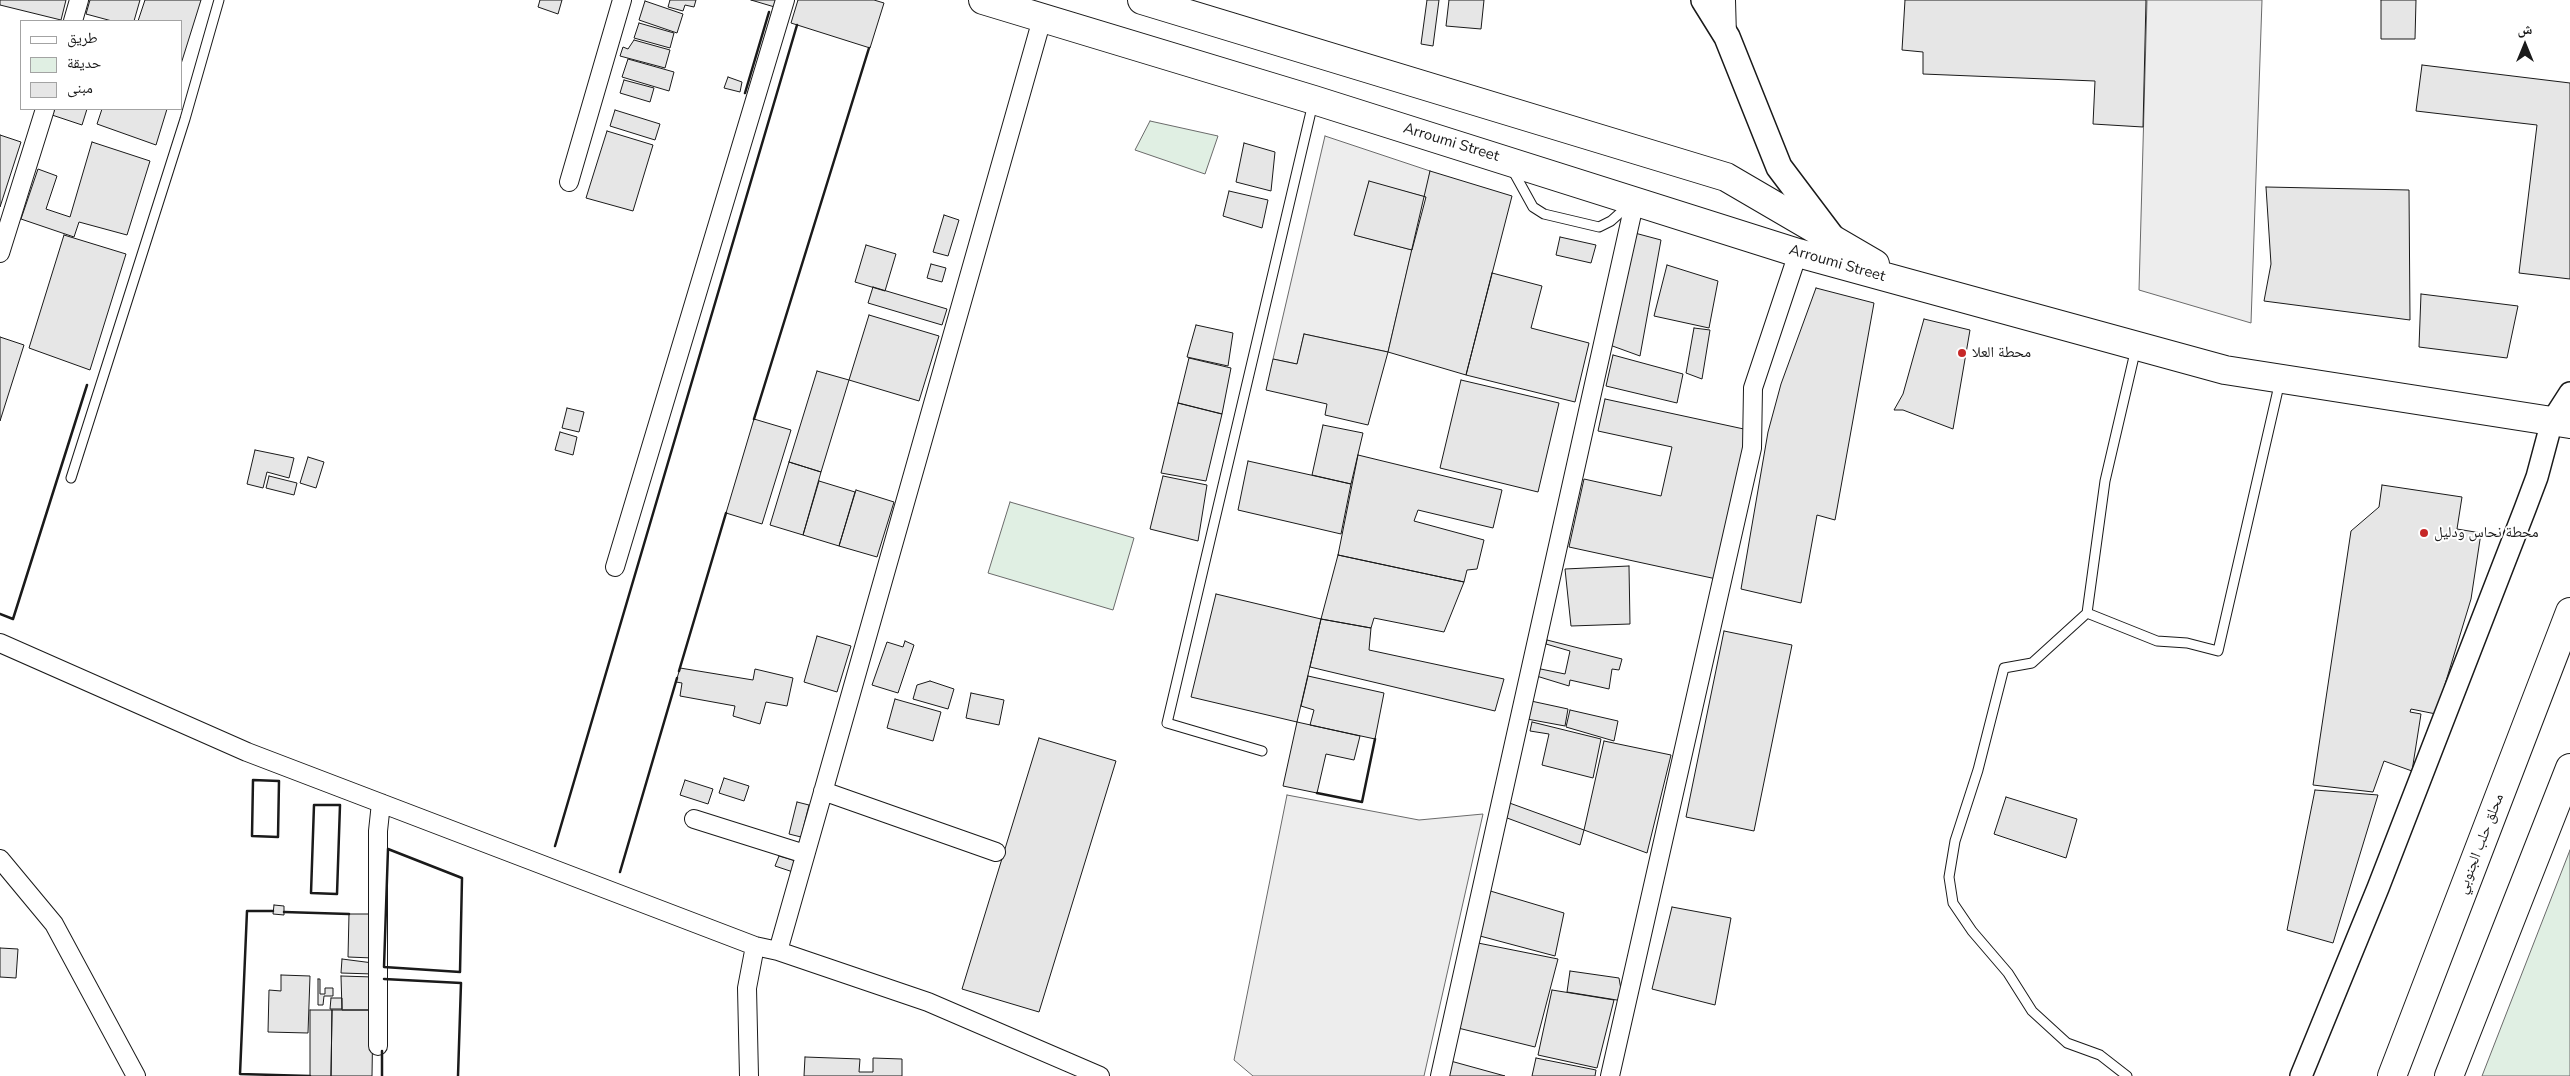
<!DOCTYPE html>
<meta charset="utf-8">
<style>
body{margin:0}
#map{position:relative;width:2570px;height:1076px;overflow:hidden;background:#fff;font-family:"Nunito Sans","Noto Naskh Arabic",sans-serif}
canvas{display:block}
.legend{position:absolute;left:20px;top:20px;width:162px;height:90px;box-sizing:border-box;background:#fff;border:1px solid #a3a3a3;margin:0;padding:6px 9px;list-style:none;font-size:15px;color:#1a1a1a}
.legend li{display:flex;align-items:center;gap:10px;height:25px}
.legend b{width:25px;border:1px solid #a3a3a3}
.north{position:absolute;left:2500px;top:20px;width:50px;height:50px;-webkit-text-stroke:4px #fff;paint-order:stroke;rotate:0deg;font-size:14px;font-weight:700;line-height:20px;text-align:center;color:#1a1a1a}
.north::after{content:'';display:block;margin:auto;width:18px;height:22px;background:#1a1a1a;clip-path:polygon(50% 0,100% 100%,50% 72%,0 100%)}
</style>
<div id="map">
<canvas width="2570" height="1076"></canvas>
<ul class="legend">
<li><b style="height:6px;background:#fff"></b>طريق</li>
<li><b style="height:14px;background:#e0efe3"></b>حديقة</li>
<li><b style="height:14px;background:#e6e6e6"></b>مبنى</li>
</ul>
<div class="north">ش</div>
</div>
<script>
const g = document.querySelector('canvas').getContext('2d');
g.lineJoin = 'round';
function paint(path, color) {
  g.fillStyle = color;
  g.fill(path, 'evenodd');
}
function shape(rows) {
  const path = new Path2D();
  for (const r of rows) {
    path.moveTo(r[0], r[1]);
    for (let i = 2; i < r.length; i += 2) path.lineTo(r[i], r[i + 1]);
  }
  return path;
}
function stroke(path, color, width, dash) {
  g.strokeStyle = color;
  g.lineWidth = width;
  g.lineCap = dash ? 'butt' : 'round';
  g.setLineDash(dash || []);
  g.stroke(path);
}
function drawText(font, color, halo, rows, align = 'center') {
  g.font = font + ' "Nunito Sans","Noto Naskh Arabic",sans-serif';
  g.lineWidth = 4;
  g.setLineDash([]);
  g.textBaseline = 'middle';
  g.strokeStyle = halo;
  g.fillStyle = color;
  for (const [text, x, y, turn = 0] of rows) {
    g.save();
    g.translate(x, y);
    g.rotate((+turn || 0) * Math.PI / 180);
    g.textAlign = isNaN(turn) ? turn : align;
    if (halo) g.strokeText(text, 0, 0);
    g.fillText(text, 0, 0);
    g.restore();
  }
}
const green = shape([
 [1150,121,1218,136,1205,174,1135,150,1150,121],
 [1010,502,1134,538,1113,610,988,573,1010,502],
 [2570,850,2570,1076,2482,1076,2570,850]
]);
const parking = shape([
 [2147,0,2262,0,2251,323,2139,290,2147,0],
 [1325,136,1430,171,1426,197,1369,182,1355,235,1412,250,1388,352,1304,334,1297,364,1273,359,1325,136],
 [1287,795,1419,820,1483,814,1424,1076,1253,1076,1234,1060,1287,795]
]);
const building = shape([
 [0,0,66,0,61,20,0,5,0,0],
 [90,0,140,0,134,21,112,21,86,14,90,0],
 [145,0,201,0,181,64,181,21,138,21,145,0],
 [540,0,562,0,558,14,538,7,540,0],
 [670,0,696,0,694,7,685,5,683,11,668,7,670,0],
 [751,0,780,0,778,8,751,0],
 [798,0,874,0,884,3,870,48,791,23,798,0],
 [1427,0,1439,0,1433,46,1421,44,1427,0],
 [1449,0,1484,0,1481,29,1446,26,1449,0],
 [1905,0,2146,0,2143,127,2093,124,2095,81,1923,74,1923,52,1902,50,1905,0],
 [2381,0,2416,0,2415,39,2381,39,2381,0],
 [645,1,683,14,677,33,639,20,645,1],
 [639,23,674,33,670,48,634,38,639,23],
 [634,40,670,50,665,68,620,56,623,47,628,49,634,40],
 [628,59,674,72,669,91,622,77,628,59],
 [2422,65,2570,83,2570,279,2519,273,2537,125,2416,111,2422,65],
 [728,77,742,82,740,92,724,88,728,77],
 [624,80,654,88,650,102,620,93,624,80],
 [55,109,87,109,82,125,52,115,55,109],
 [102,109,167,109,156,145,97,124,102,109],
 [615,110,660,124,655,140,610,126,615,110],
 [607,131,653,145,633,211,586,198,607,131],
 [0,135,21,142,0,207,0,135],
 [92,142,150,161,127,235,79,222,74,237,21,219,38,169,57,176,46,209,70,217,92,142],
 [1244,143,1275,152,1271,191,1236,182,1244,143],
 [1430,171,1512,196,1466,375,1388,352,1430,171],
 [1369,181,1426,197,1412,250,1354,235,1369,181],
 [2266,187,2409,190,2410,320,2264,301,2271,264,2266,187],
 [1229,191,1268,200,1262,228,1223,216,1229,191],
 [944,215,959,220,948,256,933,252,944,215],
 [1631,232,1661,240,1640,356,1607,344,1631,232],
 [64,235,126,254,90,370,29,348,64,235],
 [1560,237,1596,245,1591,263,1556,255,1560,237],
 [866,245,896,254,885,291,855,282,866,245],
 [931,264,946,268,942,282,927,278,931,264],
 [1667,265,1718,281,1709,328,1654,316,1667,265],
 [1492,273,1542,286,1531,328,1589,343,1575,402,1466,375,1492,273],
 [873,287,947,309,942,325,868,303,873,287],
 [1816,288,1874,303,1835,520,1817,515,1801,603,1741,589,1768,432,1781,384,1816,288],
 [2421,294,2518,306,2507,358,2419,347,2421,294],
 [869,315,939,336,919,401,849,380,869,315],
 [1924,319,1970,330,1953,429,1903,410,1894,410,1903,394,1924,319],
 [1196,325,1233,333,1228,366,1187,357,1196,325],
 [1694,328,1710,330,1702,379,1686,373,1694,328],
 [1304,334,1388,352,1368,425,1325,415,1327,404,1266,390,1273,359,1297,364,1304,334],
 [0,337,24,345,0,421,0,337],
 [1613,355,1683,374,1677,403,1606,386,1613,355],
 [1189,358,1231,368,1222,414,1178,403,1189,358],
 [817,371,849,380,821,472,789,462,817,371],
 [1461,380,1559,403,1538,492,1440,468,1461,380],
 [1605,399,1753,431,1721,580,1569,547,1584,479,1661,496,1672,447,1598,431,1605,399],
 [1178,403,1222,414,1206,481,1161,473,1178,403],
 [567,408,584,412,579,432,562,428,567,408],
 [754,419,791,430,762,524,726,513,754,419],
 [1323,425,1363,433,1351,484,1312,475,1323,425],
 [560,432,577,437,573,455,555,450,560,432],
 [255,450,294,458,289,478,267,472,263,488,247,484,255,450],
 [1358,455,1502,490,1493,528,1418,510,1414,521,1484,540,1477,569,1467,570,1464,582,1338,555,1358,455],
 [308,457,324,462,316,488,300,483,308,457],
 [1248,461,1351,484,1341,534,1238,510,1248,461],
 [789,462,821,472,803,535,770,525,789,462],
 [269,476,297,483,294,495,266,488,269,476],
 [1163,476,1207,485,1198,541,1150,529,1163,476],
 [819,481,855,492,839,546,803,535,819,481],
 [2382,485,2462,497,2457,529,2481,533,2471,599,2436,714,2411,709,2410,712,2421,714,2412,771,2384,761,2373,792,2313,785,2351,531,2379,507,2382,485],
 [856,490,894,502,877,557,839,546,856,490],
 [1338,555,1464,582,1444,632,1374,618,1371,628,1321,619,1338,555],
 [1629,566,1630,624,1571,626,1565,569,1629,566],
 [1216,594,1321,619,1297,722,1191,697,1216,594],
 [1321,619,1371,628,1369,650,1504,679,1495,711,1310,667,1321,619],
 [1724,631,1792,645,1754,831,1686,817,1724,631],
 [817,636,851,646,837,692,804,682,817,636],
 [1547,640,1622,659,1619,670,1612,669,1609,689,1570,680,1569,686,1530,674,1531,667,1565,674,1570,651,1546,644,1547,640],
 [905,641,914,645,898,693,872,685,887,642,903,647,905,641],
 [680,668,753,680,755,669,793,678,787,706,766,702,760,724,733,716,735,706,680,696,682,683,676,682,680,668],
 [1308,676,1384,693,1375,739,1310,725,1314,710,1301,706,1308,676],
 [930,681,954,689,948,709,913,699,917,685,930,681],
 [971,693,1004,700,999,725,966,718,971,693],
 [895,699,941,712,933,741,887,728,895,699],
 [1531,701,1568,709,1565,726,1527,719,1531,701],
 [1570,710,1618,721,1614,741,1566,727,1570,710],
 [1297,722,1360,736,1354,760,1326,754,1317,793,1283,786,1297,722],
 [1532,722,1601,739,1593,778,1542,765,1549,734,1530,731,1532,722],
 [1039,738,1116,761,1039,1012,962,989,1039,738],
 [1604,741,1671,755,1647,853,1584,830,1604,741],
 [724,778,749,786,744,801,719,793,724,778],
 [685,780,713,789,708,804,680,795,685,780],
 [2315,790,2378,795,2333,943,2287,930,2315,790],
 [2006,797,2077,819,2066,858,1994,834,2006,797],
 [1504,801,1584,830,1580,845,1499,815,1504,801],
 [797,802,809,805,801,837,789,834,797,802],
 [779,856,796,861,793,872,775,866,779,856],
 [1487,890,1564,913,1555,956,1480,936,1487,890],
 [274,905,284,906,284,915,273,914,274,905],
 [1672,907,1731,918,1715,1005,1652,989,1672,907],
 [349,914,374,914,373,958,348,957,349,914],
 [1473,942,1558,959,1535,1047,1454,1027,1473,942],
 [0,948,18,949,16,978,0,977,0,948],
 [342,959,373,963,373,974,341,973,342,959],
 [1570,971,1619,978,1623,1001,1567,992,1570,971],
 [281,975,310,976,308,1033,268,1032,269,990,281,991,281,975],
 [341,976,373,977,373,1010,342,1010,341,976],
 [318,979,320,979,320,994,325,994,325,988,333,988,333,996,324,996,323,1005,318,1005,318,979],
 [1552,990,1614,1000,1597,1068,1538,1055,1552,990],
 [331,998,342,998,342,1009,330,1009,331,998],
 [310,1010,332,1010,331,1076,310,1076,310,1010],
 [332,1010,373,1010,372,1076,331,1076,332,1010],
 [805,1057,860,1059,859,1072,873,1072,873,1058,902,1059,902,1076,804,1076,805,1057],
 [1536,1058,1596,1070,1595,1076,1532,1076,1536,1058],
 [1447,1060,1505,1076,1446,1076,1447,1060]
]);
const service = shape([
 [1512,169,1533,207,1544,214,1599,227,1611,221,1630,204],
 [71,478,185,119,219,0],
 [2087,613,2157,641,2187,643,2218,651,2280,381],
 [1262,751,1167,723,1313,103],
 [2127,1076,2100,1055,2067,1043,2032,1011,2008,973,1972,931,1953,903,1949,877,1955,841,1978,770,2004,668,2032,663,2087,613,2105,481,2136,348]
]);
const minor = shape([
 [1726,0,1727,36],
 [73,21,79,0],
 [569,182,622,0],
 [0,253,45,109],
 [615,567,785,0],
 [0,643,247,752,755,946,778,951,928,1002,1100,1076],
 [823,791,996,852],
 [694,819,805,854],
 [0,859,54,924,136,1076],
 [778,951,1042,19],
 [378,1046,378,831,381,803],
 [749,1076,747,988,755,946],
 [1440,1076,1635,200],
 [1610,1076,1752,448,1753,388,1798,253]
]);
const tertiary = shape([
 [2301,1076,2378,888,2525,509,2537,477,2552,421,2570,393]
]);
const secondary = shape([
 [1704,0,1727,37,1779,167,1834,240]
]);
const primary = shape([
 [983,0,1314,100,1798,253,2225,370,2570,424],
 [1142,0,1726,177,1875,264]
]);
const trunk = shape([
 [2392,1076,2570,612],
 [2449,1076,2570,768]
]);
const wall = shape([
 [745,93,769,12],
 [754,419,869,48],
 [0,614,13,619,87,385],
 [679,671,726,513],
 [253,780,279,781,278,837,252,836,253,780],
 [1317,793,1362,802,1375,739],
 [314,805,340,805,337,894,311,893,314,805],
 [555,846,797,25],
 [388,849,462,878,460,972,384,967,388,849],
 [620,872,677,678],
 [273,911,247,911,240,1074,310,1076],
 [284,912,349,914],
 [384,979,461,983,458,1076],
 [382,1076,382,1051]
]);
const markers = [
 [1962,353,5,"#c62828"],
 [2424,533,5,"#c62828"]
];
const streetNames = [
 ["Arroumi Street",1451,143,17],
 ["Arroumi Street",1837,264,16],
 ["محلق حلب الجنوبي",2481,844,-69]
];
const poiNames = [
 ["محطة العلا",1972,353],
 ["محطة نحاس ودليل",2434,533]
];
paint(green, '#e0efe3');
stroke(green, '#6a6a6a', 1);
paint(parking, '#ededed');
stroke(parking, '#6a6a6a', 1);
paint(building, '#e6e6e6');
stroke(building, '#1a1a1a', 1);
stroke(service, '#1a1a1a', 11);
stroke(minor, '#1a1a1a', 20);
stroke(tertiary, '#1a1a1a', 24);
stroke(secondary, '#1a1a1a', 28);
stroke(primary, '#1a1a1a', 30);
stroke(trunk, '#1a1a1a', 30);
stroke(service, '#fff', 9);
stroke(minor, '#fff', 18);
stroke(tertiary, '#fff', 21);
stroke(secondary, '#fff', 25);
stroke(primary, '#fff', 28);
stroke(trunk, '#fff', 28);
stroke(wall, '#1a1a1a', 2.5);
for (const [x, y, r, color] of markers) {
  const dot = new Path2D();
  dot.arc(x, y, r, 0, 2 * Math.PI);
  g.fillStyle = color;
  g.fill(dot);
  stroke(dot, '#fff', 2);
}
drawText('15px', '#1a1a1a', '#fff', streetNames);
drawText('15px', '#1a1a1a', '#fff', poiNames, 'left');
</script>
